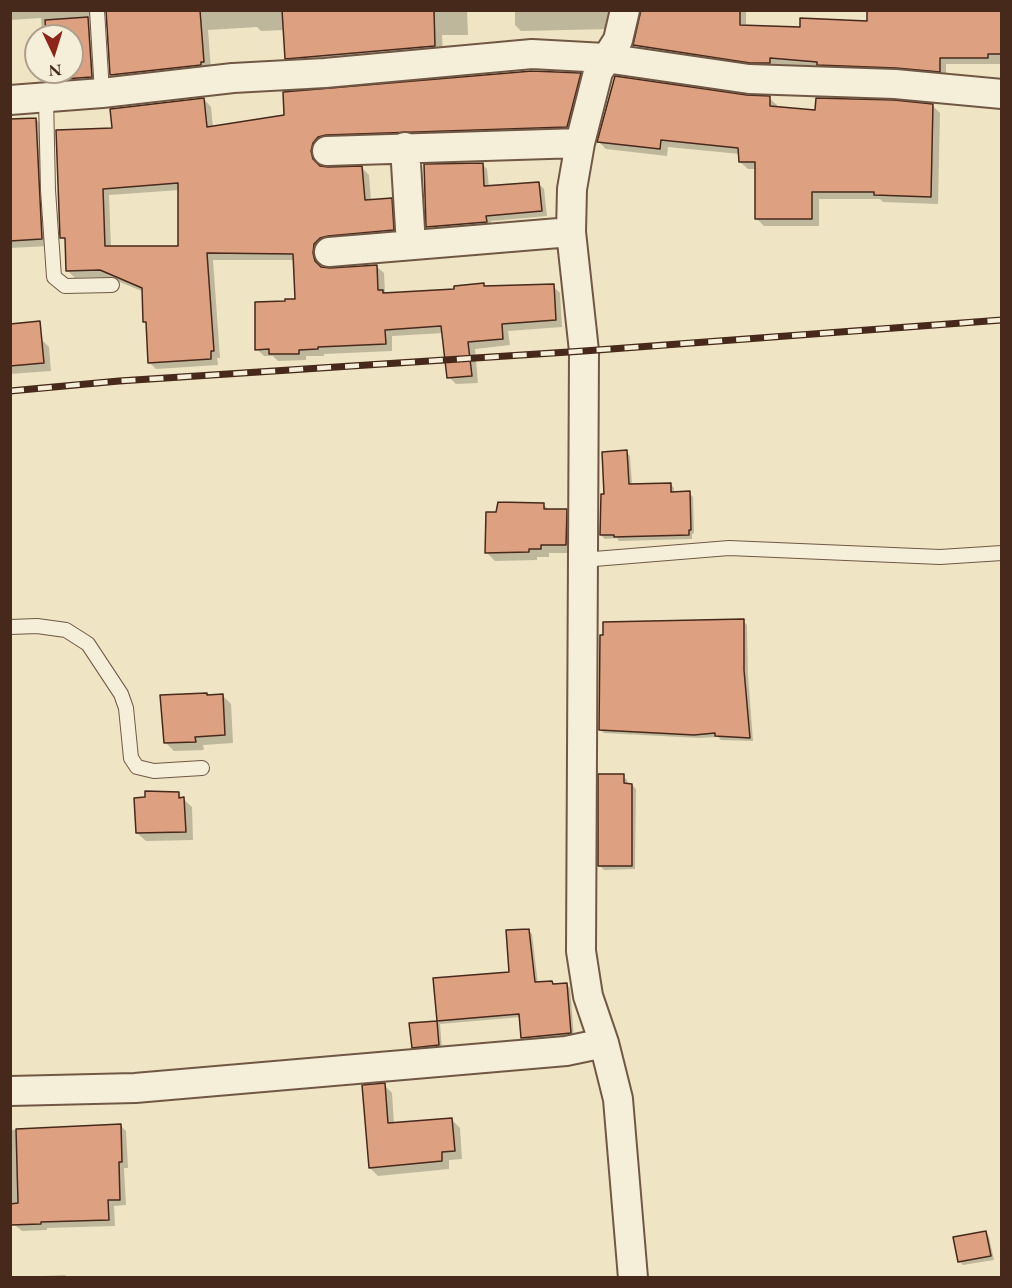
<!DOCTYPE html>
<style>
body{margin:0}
#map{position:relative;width:1012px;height:1288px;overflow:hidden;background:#efe5c4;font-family:"EB Garamond",serif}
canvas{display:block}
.frame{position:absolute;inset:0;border:12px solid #46291b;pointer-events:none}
.north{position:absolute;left:24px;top:24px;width:60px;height:60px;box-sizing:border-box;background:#f5eed9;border:2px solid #af9f8d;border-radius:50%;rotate:176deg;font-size:16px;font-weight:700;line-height:24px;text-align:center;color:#46291b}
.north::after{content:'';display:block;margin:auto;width:21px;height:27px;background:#8f2418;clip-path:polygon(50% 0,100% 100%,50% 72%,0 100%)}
</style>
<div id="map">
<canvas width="1012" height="1288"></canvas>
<div class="frame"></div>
<div class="north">N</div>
</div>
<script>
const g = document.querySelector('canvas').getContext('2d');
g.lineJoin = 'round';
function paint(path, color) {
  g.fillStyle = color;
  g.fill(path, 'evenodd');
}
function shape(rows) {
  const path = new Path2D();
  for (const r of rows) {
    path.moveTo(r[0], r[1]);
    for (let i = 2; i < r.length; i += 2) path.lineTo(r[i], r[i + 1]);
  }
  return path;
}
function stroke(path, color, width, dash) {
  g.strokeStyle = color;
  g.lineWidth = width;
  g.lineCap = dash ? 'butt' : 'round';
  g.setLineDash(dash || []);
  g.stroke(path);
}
const shadow = shape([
 [10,10,100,10,99,84,58,87,51,80,50,72,72,72,72,36,42,36,41,18,10,20],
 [159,10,467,10,468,35,442,35,443,54,294,66,286,58,284,30,261,31,257,27,208,30,211,70,120,83,111,75],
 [515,10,617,10,611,29,521,31,515,25],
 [642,10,746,10,746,26,801,28,868,22,869,10,1002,10,1002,64,946,64,946,77,776,64,776,69,641,51,635,45],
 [580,75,587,82,574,133,317,159,319,167,362,168,369,175,371,201,391,199,398,207,400,237,319,261,321,268,330,270,376,266,384,273,385,293,456,290,483,284,487,288,553,286,560,293,562,327,508,331,510,345,475,349,478,383,456,384,449,377,444,333,392,336,392,351,324,354,324,356,306,356,306,360,278,361,273,356,264,356,257,349,296,300,295,260,213,260,220,358,217,358,218,365,156,369,149,362,144,292,108,277,75,278,68,271,66,242,62,237,113,129,204,99,211,107,213,128],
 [180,190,180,248,111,248,109,195],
 [746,97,769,98,777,105,777,108,816,111,933,106,940,113,938,204,883,202,880,199,819,199,819,226,764,226,757,219,757,169,748,169,740,162,740,154,668,147,667,156,606,149,599,142],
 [36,119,43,127,49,246,10,248,10,121],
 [482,164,487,169,489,187,539,184,544,189,547,216,491,221,491,227,433,232,428,227],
 [41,339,49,347,51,371,10,374,10,340],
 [626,452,630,456,632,485,670,484,674,488,674,493,689,493,693,497,694,533,692,534,692,539,619,541,617,538,605,539,601,535,606,495],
 [543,504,549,510,566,510,575,519,574,553,549,553,549,557,537,557,537,560,495,561,486,552,497,513],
 [743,621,747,625,748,675,753,741,721,740,718,737,699,738,604,733,600,730,604,636],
 [223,696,231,704,233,743,203,745,204,750,174,751,165,742],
 [623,776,627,780,628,785,632,785,636,789,635,869,604,870,600,866],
 [178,794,192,807,193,840,146,841,137,833],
 [528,930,532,934,538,984,552,982,555,986,566,984,570,988,574,1037,527,1042,523,1038,521,1017,440,1024,442,1049,417,1051,413,1047,411,1025,439,1022,435,980,511,973],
 [384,1085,392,1093,394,1124,452,1120,460,1128,462,1159,449,1160,449,1169,378,1176,370,1168],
 [10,1114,11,1130,120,1125,126,1131,128,1168,124,1168,126,1205,114,1206,115,1226,47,1228,47,1230,22,1231,10,1221],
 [985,1233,989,1237,994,1260,963,1265,959,1261],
 [65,1275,68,1278,42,1278,42,1276]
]);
const building = shape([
 [106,10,200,10,204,62,201,62,201,65,110,75,106,10],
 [282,10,434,10,435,46,285,59,282,10],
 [641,10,740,10,740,25,800,27,800,18,867,21,867,10,1001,10,1001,54,988,54,988,58,940,58,940,72,896,68,817,65,817,62,770,58,770,63,750,63,633,45,641,10],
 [88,17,92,77,49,80,49,72,72,72,72,36,46,36,45,20,88,17],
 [532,71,581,73,567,127,326,135,318,137,313,143,311,151,313,159,320,166,328,167,362,166,365,200,392,198,394,230,328,236,320,238,314,244,313,253,315,261,321,267,330,268,377,265,378,290,383,290,383,293,454,289,454,286,484,283,484,286,554,284,556,320,502,324,503,339,468,342,472,376,447,378,441,326,385,330,386,344,318,347,318,349,299,350,299,354,269,354,269,349,255,350,255,302,285,301,285,299,295,299,293,254,207,253,214,351,211,351,211,359,148,363,146,322,143,322,142,288,100,270,66,271,65,238,60,238,56,130,112,128,110,109,204,98,207,127,284,115,283,92,532,71],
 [178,183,178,246,105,246,103,189,178,183],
 [615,76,747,95,770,96,770,106,815,110,816,98,894,100,933,104,931,197,874,195,874,192,812,192,812,219,755,219,755,162,739,162,738,148,661,140,660,149,597,142,615,76],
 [36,118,42,239,10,241,10,119,36,118],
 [483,163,484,186,539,182,542,211,486,216,487,222,426,227,424,164,483,163],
 [40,321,44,363,10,366,10,324,40,321],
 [627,450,629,484,671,483,671,492,690,491,691,530,689,530,689,535,614,537,614,535,600,535,601,494,604,494,602,452,627,450],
 [498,502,544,503,544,509,567,509,566,545,541,545,541,549,529,549,529,552,485,553,486,512,496,512,498,502],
 [744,619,744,670,750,738,715,736,715,733,694,735,599,730,600,635,603,635,603,622,744,619],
 [207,693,207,695,223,694,225,735,195,737,196,742,164,743,160,695,207,693],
 [598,774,624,774,624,783,632,784,632,866,598,866,598,774],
 [145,791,179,792,179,798,184,797,186,832,136,833,134,798,145,797,145,791],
 [529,929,535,982,552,981,553,984,567,983,571,1033,521,1038,519,1014,437,1021,433,978,509,972,506,930,529,929],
 [437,1021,439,1045,412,1048,409,1023,437,1021],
 [385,1083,388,1123,452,1118,455,1151,442,1152,442,1161,369,1168,362,1085,385,1083],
 [121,1124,122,1162,119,1162,120,1200,108,1200,109,1220,41,1222,41,1224,10,1225,10,1204,18,1203,16,1129,121,1124],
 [986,1231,991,1256,958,1262,953,1237,986,1231]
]);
const service = shape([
 [97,10,102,93],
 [46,97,48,190,54,277,65,286,112,285],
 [582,560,729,548,940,557,1002,553],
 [10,627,37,626,66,630,88,644,121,694,126,708,131,758,137,767,154,771,202,768]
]);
const minor = shape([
 [625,10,618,40,598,72,580,143,572,189,571,232,584,351,581,951,588,996,604,1043,618,1099,633,1278],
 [10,100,102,93,233,78,325,73,532,54,605,58,749,79,895,84,1002,94],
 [405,147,411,245],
 [327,151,580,143],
 [329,252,571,232],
 [10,1091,135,1088,566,1051,604,1043]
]);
const rail = shape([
 [10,391,119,381,584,351,1002,320]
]);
paint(shadow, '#0003');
paint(building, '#dda080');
stroke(building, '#46291b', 1.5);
stroke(service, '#705845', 16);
stroke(minor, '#705845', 32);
stroke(service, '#f5eed9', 14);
stroke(minor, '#f5eed9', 28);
stroke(rail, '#46291b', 7);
stroke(rail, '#f5eed9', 4.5, [14]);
</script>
